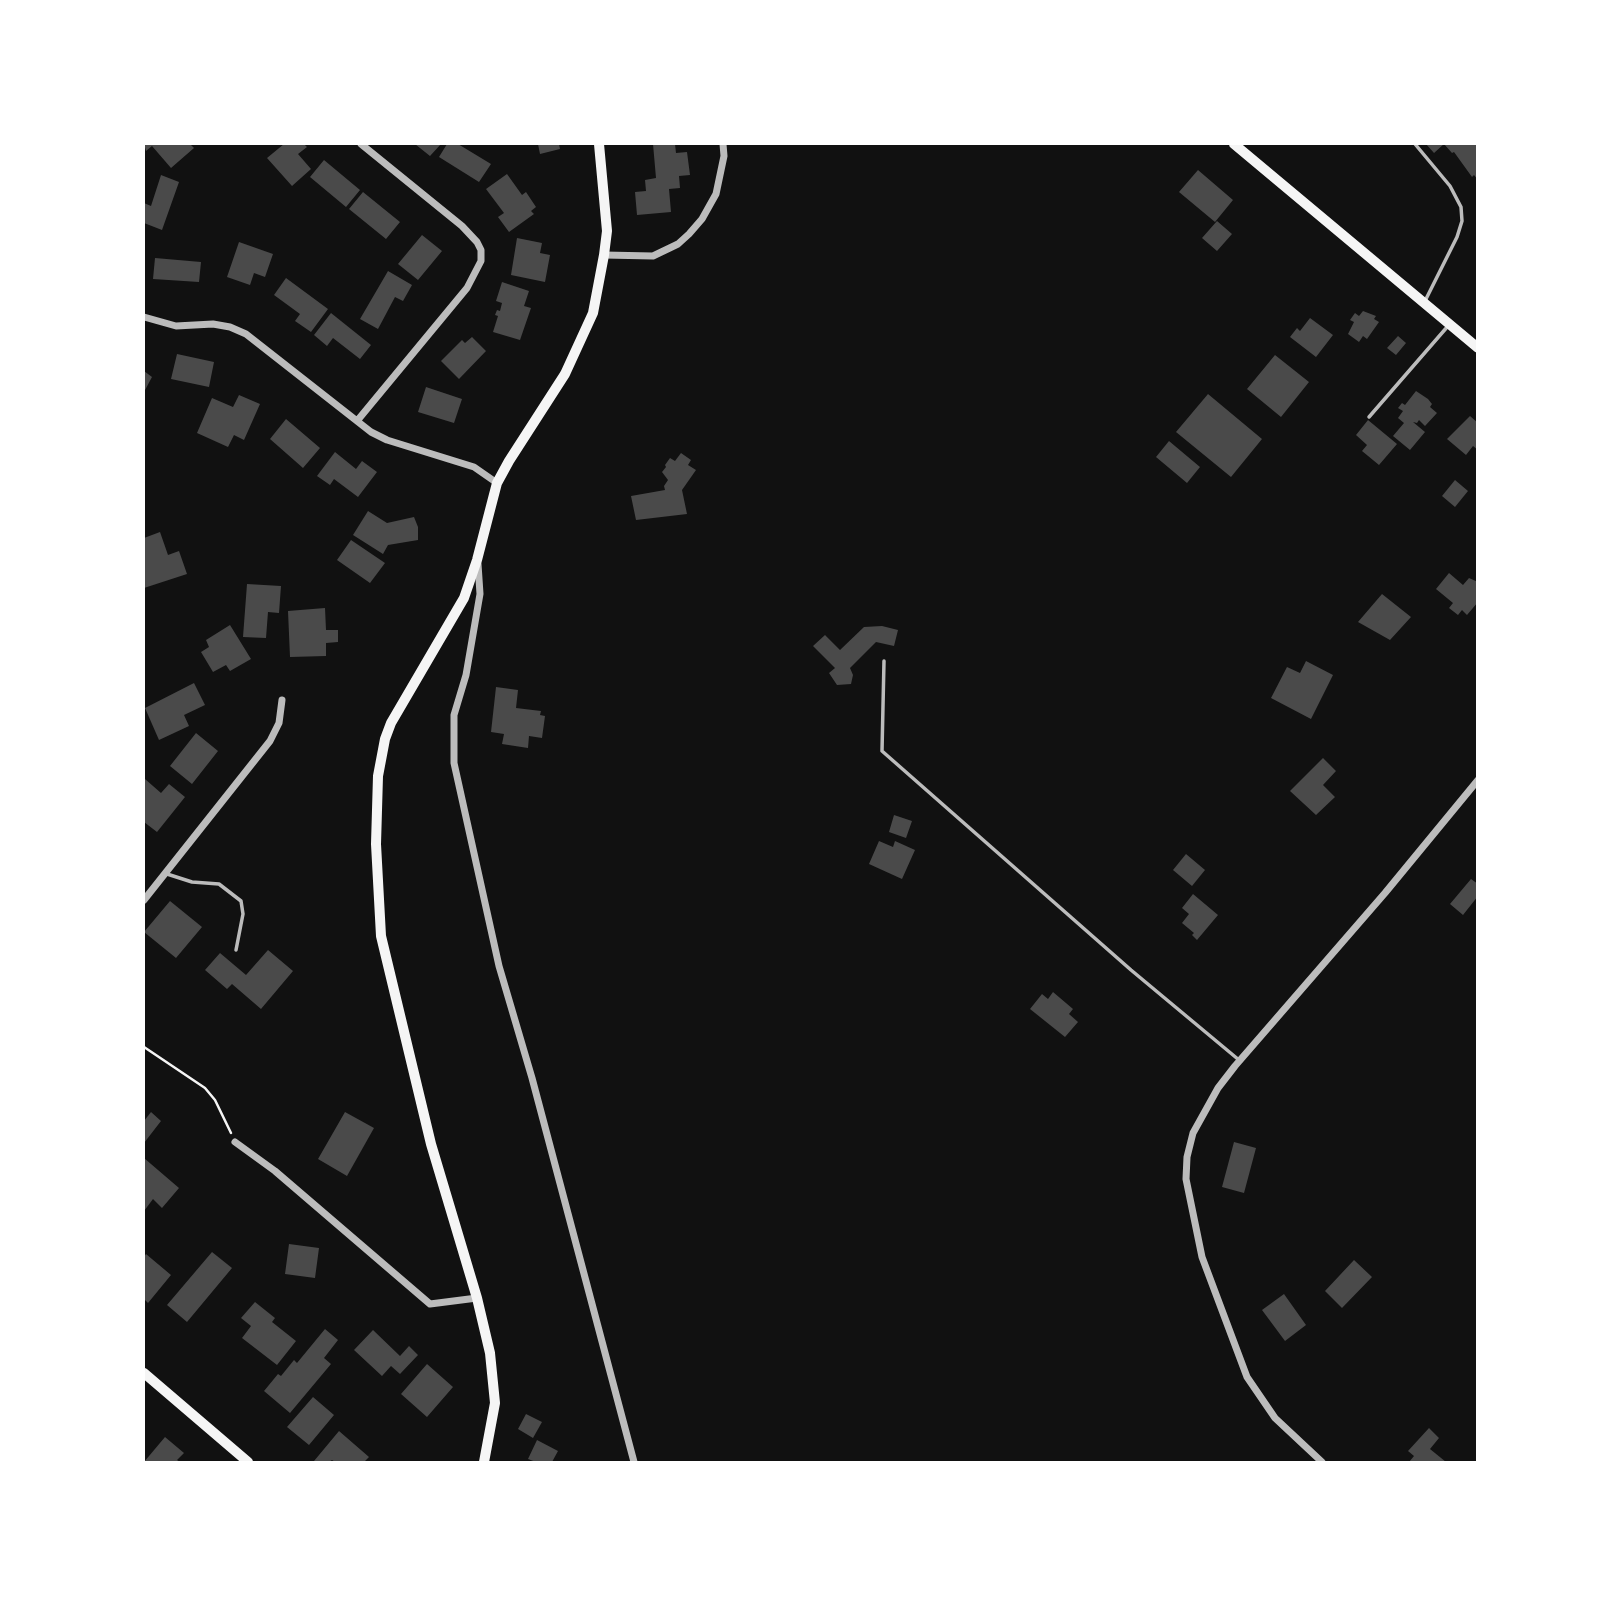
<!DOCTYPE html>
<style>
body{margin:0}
#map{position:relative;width:1621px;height:1606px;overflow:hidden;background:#111;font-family:"Work Sans",sans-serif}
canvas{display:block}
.frame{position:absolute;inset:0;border:145px solid #fff;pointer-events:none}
</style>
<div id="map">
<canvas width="1621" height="1606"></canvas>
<div class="frame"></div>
</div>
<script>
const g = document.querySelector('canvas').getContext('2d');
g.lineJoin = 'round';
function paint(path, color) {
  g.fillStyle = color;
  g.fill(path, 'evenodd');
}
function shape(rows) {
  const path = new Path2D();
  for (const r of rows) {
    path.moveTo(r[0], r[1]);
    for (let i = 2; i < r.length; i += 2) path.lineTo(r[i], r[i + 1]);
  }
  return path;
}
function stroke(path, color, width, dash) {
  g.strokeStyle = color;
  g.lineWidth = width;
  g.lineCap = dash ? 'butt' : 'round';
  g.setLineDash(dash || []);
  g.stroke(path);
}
const building = shape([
 [144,144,190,144,194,148,171,168,152,146,146,151],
 [284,144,304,144,307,147,298,154,311,169,292,186,267,158],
 [415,144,441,144,430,156],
 [447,144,458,144,491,164,479,182,439,157],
 [538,144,559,144,560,149,540,154],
 [653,144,675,144,676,153,687,152,690,175,679,176,680,188,669,189,671,212,637,215,635,192,646,191,645,180,656,178],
 [1426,144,1478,144,1478,180,1474,175,1472,177,1454,152,1452,153,1444,144,1434,153],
 [324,160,360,190,346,207,310,177],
 [1198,170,1233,200,1215,222,1179,192],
 [507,174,522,195,526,192,536,207,531,211,534,214,509,232,498,217,504,213,486,189],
 [161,175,179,182,162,230,144,223,144,203,151,206],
 [363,192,400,222,386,239,349,209],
 [1217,221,1232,234,1217,251,1202,238],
 [422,235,442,251,418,280,398,264],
 [517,238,542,243,540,253,550,255,545,282,511,275],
 [239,242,273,254,265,277,254,273,250,285,227,277],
 [155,258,201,262,199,282,153,279],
 [388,271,412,285,403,301,395,297,378,329,360,319],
 [286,278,328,309,311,332,295,321,300,314,274,295],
 [502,282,529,291,524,306,531,308,520,340,493,332,498,316,495,315,497,310,500,311,502,303,496,301],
 [1363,311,1376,316,1374,319,1379,322,1367,339,1363,336,1359,342,1348,334,1354,322,1350,320,1355,313,1359,316],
 [331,313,371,345,360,359,333,338,327,346,314,335],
 [1310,318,1333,335,1316,357,1290,337,1297,328,1300,331],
 [1398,336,1406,343,1396,355,1387,348],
 [472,337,486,351,459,379,441,361,462,340,465,343],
 [177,354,214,362,209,387,171,379],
 [1275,355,1309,382,1281,417,1247,389],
 [144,371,152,377,144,392],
 [426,387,462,399,454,423,418,412],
 [1416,391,1428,399,1432,404,1430,407,1437,413,1425,426,1419,420,1417,423,1413,422,1425,432,1410,450,1393,436,1404,423,1398,418,1403,411,1398,408,1402,403,1405,405],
 [1208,394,1262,439,1231,477,1176,432],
 [239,395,260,404,244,440,234,435,228,447,197,433,212,398,233,407],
 [1470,416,1478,423,1478,450,1473,446,1466,455,1447,439],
 [286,419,320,448,303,468,270,439],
 [1368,420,1397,444,1379,465,1362,451,1367,445,1356,435],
 [1169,441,1200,467,1187,483,1156,457],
 [335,452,356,469,362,461,377,472,358,497,334,479,330,485,317,476],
 [681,453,691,460,688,465,696,470,682,490,687,514,636,520,631,496,665,490,664,486,668,480,662,472,666,467,665,465,670,458,675,461],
 [1455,480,1468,491,1455,507,1442,496],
 [368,511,387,523,414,517,418,527,418,540,388,545,383,554,353,535],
 [160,532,168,555,179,551,187,574,144,588,144,538],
 [351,540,385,563,370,583,337,560],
 [1449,573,1463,585,1469,578,1478,582,1478,602,1467,615,1462,610,1458,615,1449,608,1453,603,1436,589],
 [247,584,281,586,279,613,268,612,266,638,243,637],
 [1382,594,1411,617,1390,640,1358,622],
 [325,608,326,630,338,630,338,642,326,643,326,656,290,657,288,611],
 [230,625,251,659,230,671,226,665,213,672,201,652,209,647,206,640],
 [882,626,898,630,894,646,876,642,850,668,853,675,851,684,837,685,829,673,835,668,813,646,825,635,840,650,864,627],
 [1306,661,1333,675,1311,719,1271,698,1287,667,1300,673],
 [194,683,205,705,184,715,189,726,159,740,145,708],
 [496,687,518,690,516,708,541,711,540,715,545,716,542,738,529,736,528,748,502,744,504,734,491,732],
 [196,733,218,751,192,784,170,766],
 [1323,758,1336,771,1323,785,1335,797,1316,815,1290,791],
 [145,779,161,793,169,784,185,797,157,832,144,822],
 [894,815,912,821,906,838,889,832],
 [879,841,893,847,895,841,915,850,902,879,869,864],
 [1186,854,1205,870,1192,886,1173,870],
 [1471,879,1478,884,1478,896,1463,915,1450,904],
 [1193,894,1218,915,1197,940,1192,935,1194,933,1182,923,1189,914,1182,908],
 [170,901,202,927,176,958,144,932],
 [268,950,293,971,261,1009,232,984,227,989,205,970,220,953,246,975],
 [1053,992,1073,1009,1069,1014,1078,1022,1065,1037,1030,1009,1042,994,1048,999],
 [151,1112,161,1121,144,1143,144,1121],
 [345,1112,374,1128,347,1176,318,1159],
 [1234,1142,1256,1148,1244,1193,1222,1187],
 [144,1158,179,1188,162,1208,153,1199,144,1211],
 [289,1244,319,1248,315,1278,285,1274],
 [212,1252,232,1268,187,1322,167,1305],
 [146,1254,171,1275,148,1303,144,1299,144,1257],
 [1354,1260,1372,1277,1342,1308,1325,1291],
 [1284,1294,1306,1325,1285,1341,1262,1310],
 [255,1302,275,1318,272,1322,296,1341,277,1365,242,1338,251,1326,241,1318],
 [325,1329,338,1340,324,1358,331,1364,290,1413,264,1391,278,1374,281,1376,294,1360,297,1363],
 [373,1330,400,1356,409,1346,418,1355,400,1374,391,1366,382,1376,354,1350],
 [427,1364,453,1387,427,1417,401,1394],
 [313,1397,334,1415,309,1445,287,1427],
 [526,1414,542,1422,533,1438,518,1429],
 [1429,1428,1439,1438,1430,1449,1446,1462,1409,1462,1414,1456,1408,1451],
 [339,1431,369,1457,364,1462,335,1462,332,1460,329,1462,314,1461],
 [165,1437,184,1453,177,1460,180,1462,144,1462],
 [537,1440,558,1451,552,1462,536,1462,528,1459]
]);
const path = shape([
 [144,1047,205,1088,215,1100,231,1133]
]);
const service = shape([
 [1415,144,1450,186,1461,207,1462,221,1457,237,1425,301],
 [1369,417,1448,326],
 [884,661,882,751,1131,970,1239,1060],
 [167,874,192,882,219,884,241,901,243,914,236,950]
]);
const minor = shape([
 [604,255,653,256,678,244,689,234,702,219,716,194,724,156,723,144],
 [144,317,176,326,213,324,230,327,246,334,371,432,387,440,474,467,497,483],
 [357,421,467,288,481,261,481,250,477,242,462,226,361,144],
 [478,564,480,594,466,675,454,715,454,763,499,966,532,1078,634,1462],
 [144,900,270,741,279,723,282,700],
 [235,1142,275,1171,430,1304,477,1298],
 [1322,1462,1275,1418,1247,1377,1202,1257,1186,1179,1187,1157,1193,1133,1218,1088,1235,1066,1385,893,1478,780]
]);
const secondary = shape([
 [1234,144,1478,348],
 [144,1373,248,1462],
 [484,1462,495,1403,490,1353,477,1298,431,1144,381,936,376,844,378,776,385,739,391,723,464,598,477,560,497,483,509,461,565,374,593,313,604,255,607,231,599,144]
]);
paint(building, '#4a4a4a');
stroke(path, '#f5f5f5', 2.5);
stroke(service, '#bcbcbc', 3.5);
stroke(minor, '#bcbcbc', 7);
stroke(secondary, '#f5f5f5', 10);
</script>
